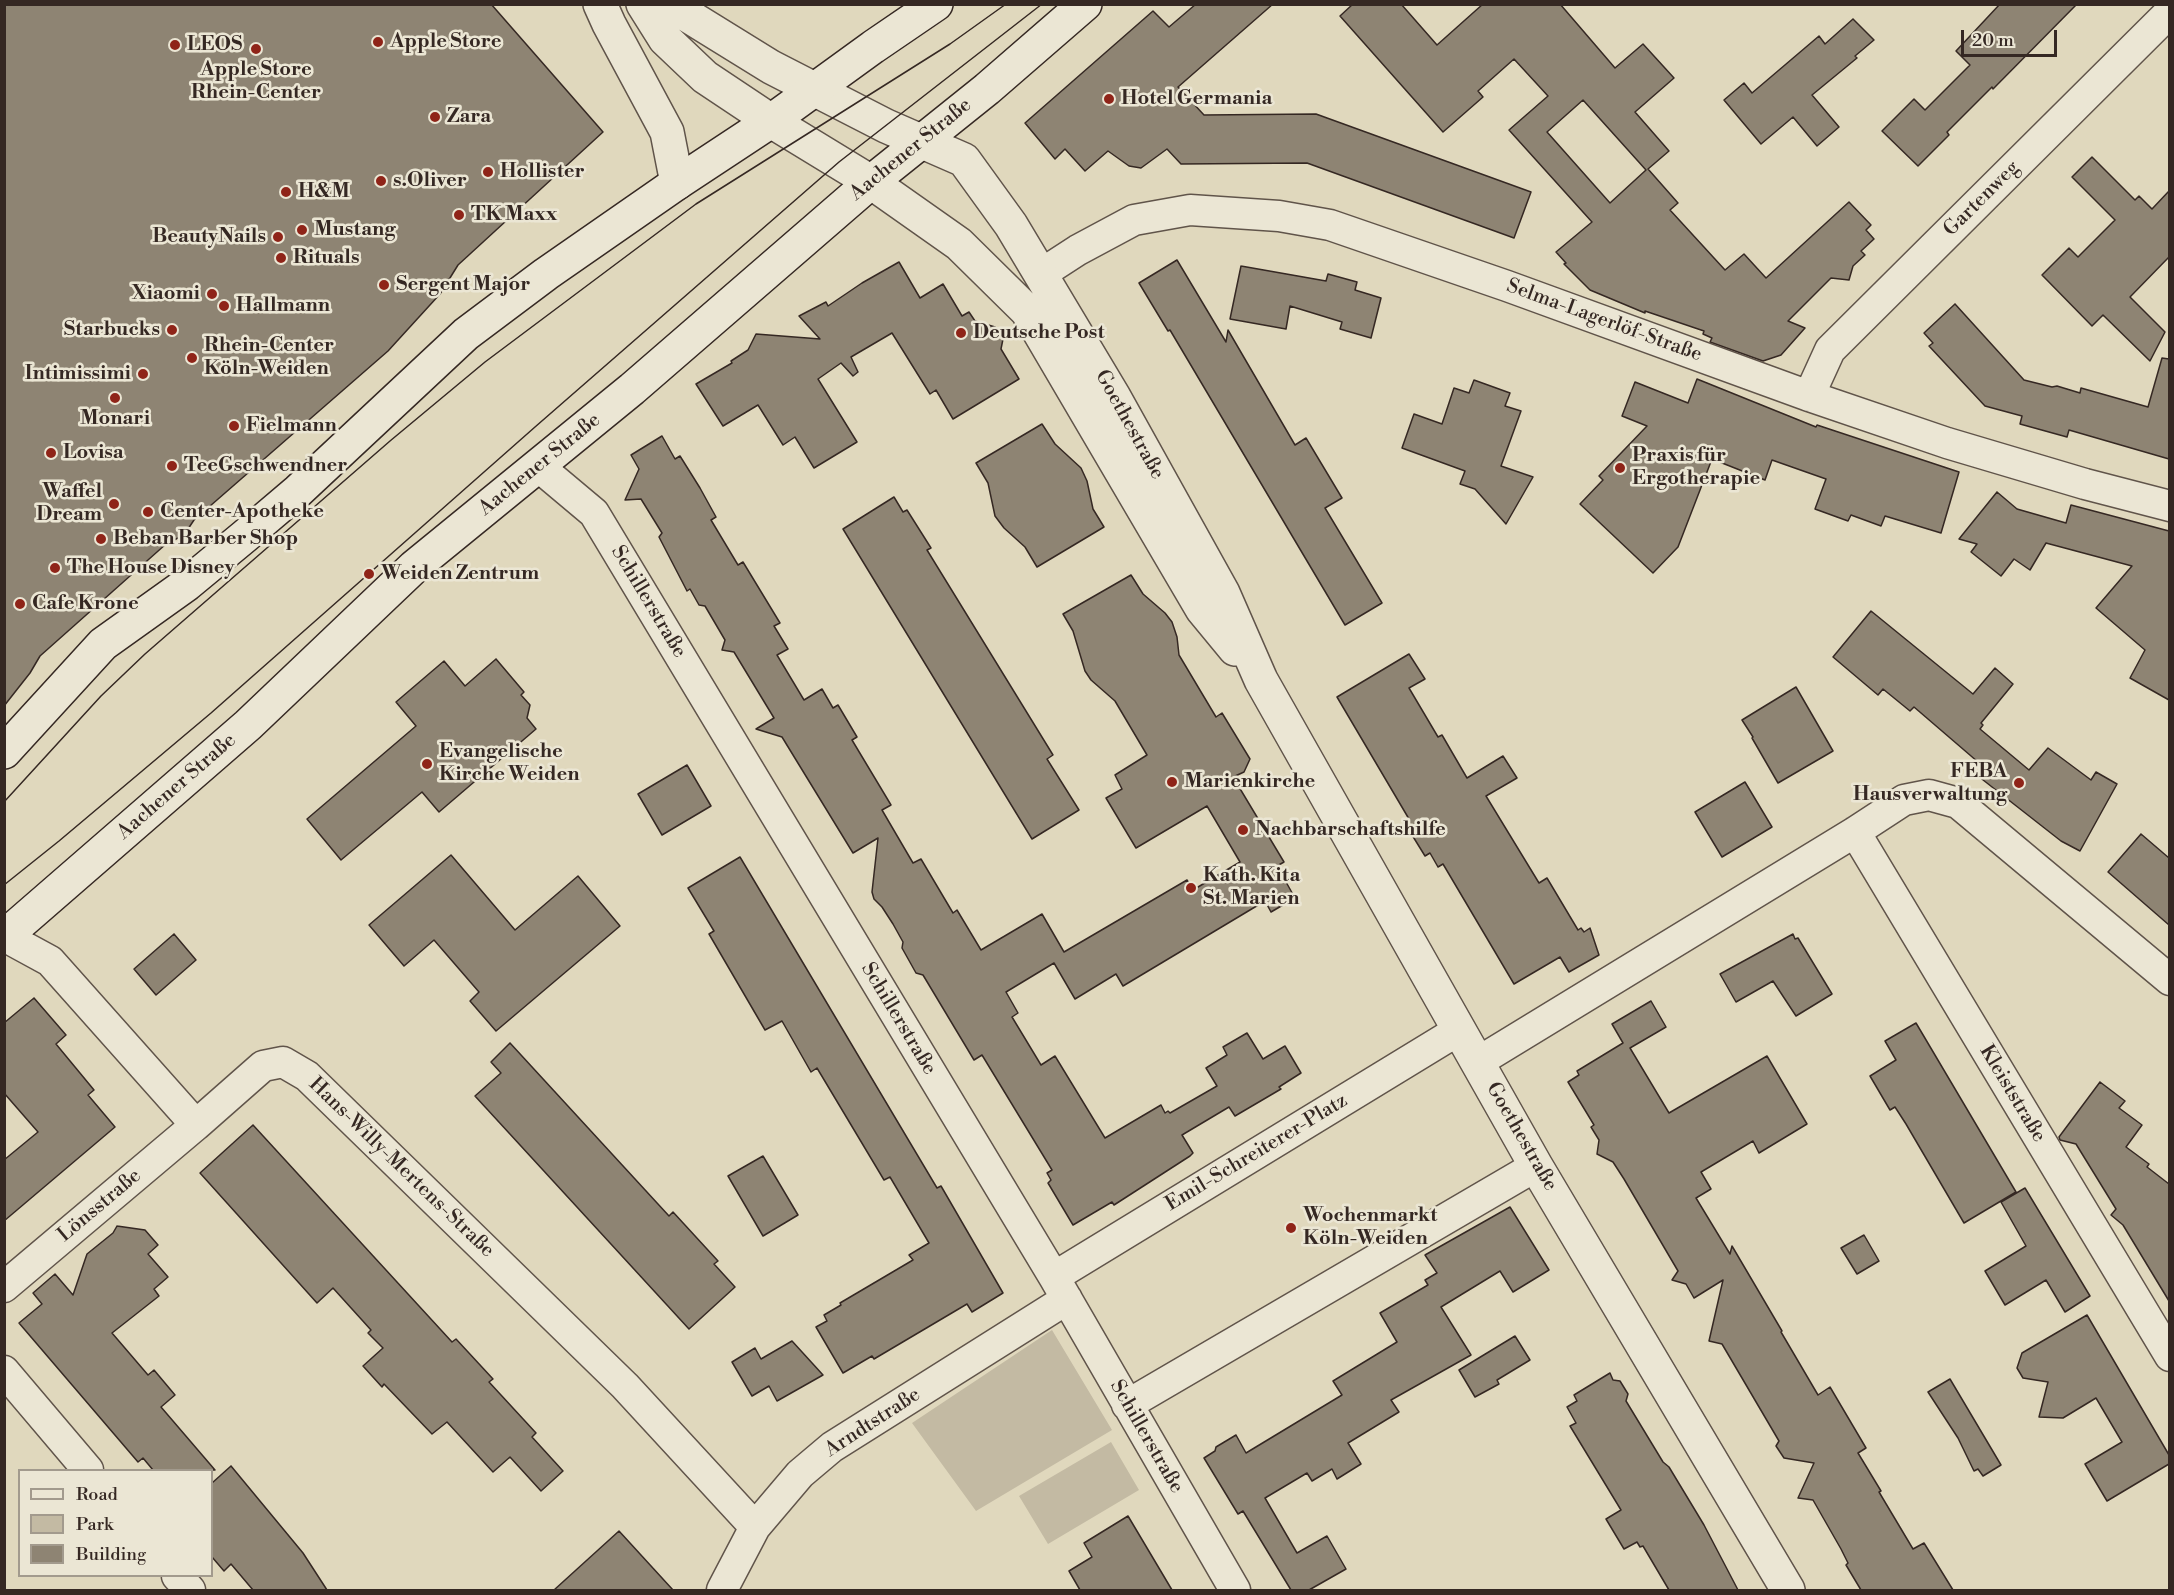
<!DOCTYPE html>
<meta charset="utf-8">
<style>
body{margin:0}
#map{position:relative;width:2174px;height:1595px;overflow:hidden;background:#e0d8bd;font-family:"Libre Bodoni",serif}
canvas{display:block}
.frame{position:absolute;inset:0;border:6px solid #352823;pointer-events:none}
.legend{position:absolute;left:18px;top:1469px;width:195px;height:108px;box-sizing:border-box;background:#ebe6d4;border:2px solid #a29a8d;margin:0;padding:8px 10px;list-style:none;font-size:18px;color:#352823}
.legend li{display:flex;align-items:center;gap:12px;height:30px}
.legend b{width:30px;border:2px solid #a29a8d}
.scale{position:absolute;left:1961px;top:30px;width:96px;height:27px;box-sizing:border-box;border:3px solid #352823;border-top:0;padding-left:8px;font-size:18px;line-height:21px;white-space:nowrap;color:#352823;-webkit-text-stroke:4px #ebe6d4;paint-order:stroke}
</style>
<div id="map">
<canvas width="2174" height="1595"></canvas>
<div class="frame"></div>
<ul class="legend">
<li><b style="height:8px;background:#ebe6d4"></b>Road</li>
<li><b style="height:16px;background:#c3baa3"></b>Park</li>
<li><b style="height:16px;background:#8e8473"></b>Building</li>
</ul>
<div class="scale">20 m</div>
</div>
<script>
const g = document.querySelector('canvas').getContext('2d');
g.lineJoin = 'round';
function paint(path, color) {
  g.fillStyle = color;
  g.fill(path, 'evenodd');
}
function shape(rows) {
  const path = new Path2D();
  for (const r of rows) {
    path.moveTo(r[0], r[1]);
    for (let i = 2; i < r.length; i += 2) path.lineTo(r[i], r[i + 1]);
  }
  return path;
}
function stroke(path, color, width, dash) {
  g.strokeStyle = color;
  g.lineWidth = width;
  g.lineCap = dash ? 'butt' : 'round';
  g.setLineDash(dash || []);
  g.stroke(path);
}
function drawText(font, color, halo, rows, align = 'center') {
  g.font = font + ' "Libre Bodoni",serif';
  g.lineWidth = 5;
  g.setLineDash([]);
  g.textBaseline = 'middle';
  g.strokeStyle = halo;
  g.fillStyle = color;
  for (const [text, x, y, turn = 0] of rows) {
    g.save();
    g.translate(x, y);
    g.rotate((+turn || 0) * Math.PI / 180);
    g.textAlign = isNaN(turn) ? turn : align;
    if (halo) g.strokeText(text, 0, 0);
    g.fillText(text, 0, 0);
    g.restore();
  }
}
const green = shape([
 [1052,1330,1112,1430,976,1511,912,1423],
 [1111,1442,1139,1490,1048,1544,1019,1496]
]);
const building = shape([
 [4,4,491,4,603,132,458,265,440,294,388,351,194,520,184,535,166,544,40,656,30,673,4,706,4,4],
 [1196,4,1273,4,1178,87,1204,115,1316,114,1531,192,1514,238,1307,163,1181,164,1167,149,1141,168,1129,166,1108,151,1085,171,1065,149,1055,159,1025,123,1153,11,1169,27,1196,4],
 [1353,4,1401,4,1437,45,1483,4,1560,4,1615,68,1643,44,1674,78,1635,112,1669,151,1648,169,1678,203,1670,210,1725,270,1744,254,1766,278,1849,202,1871,225,1866,230,1874,239,1861,251,1865,255,1853,266,1849,280,1831,278,1788,321,1805,328,1781,355,1763,361,1710,342,1712,338,1703,334,1704,331,1645,311,1645,313,1590,290,1564,264,1566,263,1556,252,1592,222,1509,130,1548,96,1514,59,1478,91,1483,97,1443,132,1340,16,1353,4],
 [1583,100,1646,170,1610,203,1547,132,1583,100],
 [2000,4,2077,4,1993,89,1992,87,1947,132,1949,135,1918,166,1882,131,1914,99,1925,110,1970,65,1956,51,2000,4],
 [1853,19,1874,40,1855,56,1857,58,1812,95,1839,127,1817,146,1793,117,1761,144,1724,100,1744,83,1752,93,1819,36,1825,44,1853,19],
 [2092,157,2135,200,2139,196,2152,209,2169,191,2169,257,2130,297,2165,332,2150,361,2103,315,2092,326,2042,275,2069,248,2078,257,2115,220,2072,177,2092,157],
 [1177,260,1226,342,1228,330,1295,445,1306,438,1342,498,1325,508,1382,603,1345,625,1170,330,1168,331,1139,283,1177,260],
 [899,262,920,298,943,284,962,316,969,312,975,321,995,327,1003,339,1001,349,1019,379,953,419,936,390,930,394,892,333,851,357,858,372,853,376,841,363,818,379,857,442,814,468,795,437,783,445,758,405,723,426,696,384,732,363,731,361,748,350,756,334,820,339,799,316,826,302,828,306,862,283,899,262],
 [1241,266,1326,281,1328,274,1357,282,1355,290,1381,298,1371,338,1340,329,1342,322,1290,306,1286,329,1230,319,1241,266],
 [1955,304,2024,380,2052,387,2057,386,2080,393,2081,388,2148,407,2162,358,2169,359,2169,459,2069,430,2067,437,2020,424,2022,416,1985,406,1929,346,1933,343,1924,333,1955,304],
 [1697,379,1816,427,1817,425,1959,472,1941,533,1885,516,1881,526,1851,515,1848,521,1815,509,1826,479,1772,460,1765,480,1712,459,1678,547,1653,573,1580,504,1603,480,1599,476,1647,426,1622,416,1635,382,1688,403,1697,379],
 [1474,380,1510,393,1505,406,1521,411,1501,466,1533,477,1506,524,1475,489,1460,484,1465,471,1402,448,1414,414,1442,424,1454,388,1469,393,1474,380],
 [1042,424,1055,444,1081,468,1087,481,1093,509,1104,527,1037,567,1025,547,1004,528,995,516,988,483,976,463,1042,424],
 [662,436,675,459,680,456,700,488,716,517,711,520,738,565,743,562,780,623,774,626,788,649,777,655,804,700,822,689,833,708,838,705,857,737,852,740,891,805,882,810,913,863,921,859,953,913,957,910,981,950,1042,914,1064,952,1187,880,1193,890,1240,862,1207,806,1136,848,1106,798,1122,789,1115,775,1147,755,1115,701,1091,680,1085,671,1073,631,1063,614,1131,575,1143,594,1165,613,1172,622,1177,637,1179,655,1216,717,1222,713,1250,759,1244,772,1233,777,1284,862,1277,866,1295,898,1271,912,1265,901,1123,986,1116,974,1075,999,1054,963,1006,992,1018,1013,1012,1017,1041,1065,1055,1056,1105,1138,1161,1105,1165,1113,1168,1111,1170,1113,1217,1086,1206,1068,1227,1055,1223,1047,1247,1033,1263,1059,1285,1046,1301,1073,1279,1087,1281,1089,1235,1116,1229,1107,1182,1135,1193,1153,1190,1156,1114,1205,1112,1202,1073,1225,1048,1183,1051,1180,1047,1173,1052,1170,982,1055,974,1060,923,975,916,973,902,948,903,942,893,924,882,907,874,899,872,892,878,838,853,853,782,737,756,729,774,718,734,652,722,650,725,640,705,606,699,605,690,589,687,591,659,537,662,533,641,499,625,500,639,469,631,455,662,436],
 [1997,492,2017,509,2066,523,2071,505,2169,531,2169,700,2130,678,2145,650,2096,608,2132,566,2046,543,2030,570,2014,559,2001,576,1971,552,1977,544,1959,539,1997,492],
 [894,497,903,512,907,510,931,548,927,550,1053,755,1047,759,1079,810,1032,839,843,529,894,497],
 [1871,611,1973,694,1995,668,2013,684,1981,723,1983,725,1980,729,2029,770,2048,748,2091,780,2096,772,2117,784,2080,851,2061,841,1978,776,1985,768,1914,707,1910,711,1883,689,1878,695,1833,657,1871,611],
 [1409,654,1425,679,1409,688,1438,737,1442,735,1467,778,1503,756,1517,778,1486,796,1539,883,1547,878,1578,930,1581,928,1584,932,1590,928,1599,955,1569,972,1560,957,1514,984,1443,864,1438,867,1430,853,1425,856,1404,822,1409,819,1337,697,1409,654],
 [496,659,524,692,521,695,530,705,527,718,536,729,439,812,422,792,341,860,307,819,416,726,396,702,444,661,465,686,496,659],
 [1796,687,1833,751,1778,783,1752,738,1753,737,1742,720,1796,687],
 [687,765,711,806,662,835,638,794,687,765],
 [1745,782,1772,827,1722,857,1695,812,1745,782],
 [2141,834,2169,858,2169,925,2108,872,2141,834],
 [451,855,515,930,578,876,620,926,496,1031,470,1001,479,992,434,940,404,966,369,925,451,855],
 [740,857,937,1188,941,1186,1003,1293,972,1312,967,1304,874,1359,872,1356,843,1373,816,1327,827,1321,824,1315,841,1305,840,1303,913,1260,909,1255,929,1243,890,1177,884,1180,817,1068,811,1072,782,1021,765,1030,709,934,714,931,688,888,740,857],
 [174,934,196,960,156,995,134,969,174,934],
 [1793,934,1795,939,1798,938,1832,994,1796,1016,1773,981,1736,1002,1720,974,1793,934],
 [34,998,66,1035,56,1044,94,1090,88,1095,115,1127,4,1221,4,1160,38,1132,4,1093,4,1023,34,998],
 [1651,1001,1666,1027,1630,1048,1669,1113,1767,1056,1807,1124,1759,1153,1753,1141,1701,1172,1711,1189,1696,1198,1730,1254,1732,1246,1782,1331,1781,1332,1818,1395,1830,1387,1866,1448,1858,1453,1881,1491,1879,1492,1913,1549,1924,1543,1953,1590,1861,1590,1846,1565,1848,1563,1841,1549,1813,1500,1798,1498,1814,1463,1784,1458,1776,1446,1779,1441,1722,1344,1709,1341,1723,1280,1694,1298,1686,1284,1672,1280,1678,1271,1624,1179,1613,1162,1597,1154,1599,1140,1591,1127,1594,1125,1568,1082,1579,1075,1577,1071,1623,1043,1612,1024,1651,1001],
 [1916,1023,2016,1192,1964,1223,1906,1124,1895,1107,1890,1110,1870,1076,1896,1060,1885,1041,1916,1023],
 [510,1043,669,1216,673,1212,718,1261,714,1264,735,1287,689,1329,475,1096,501,1073,491,1062,510,1043],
 [2100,1082,2125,1101,2119,1108,2142,1125,2126,1147,2149,1164,2147,1167,2169,1184,2169,1301,2123,1225,2111,1215,2116,1209,2076,1144,2060,1140,2059,1137,2100,1082],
 [253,1125,452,1342,456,1339,493,1379,489,1382,536,1433,532,1437,563,1471,541,1491,510,1457,493,1472,447,1422,432,1434,384,1384,382,1387,363,1366,383,1348,368,1333,371,1330,333,1288,317,1303,200,1173,253,1125],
 [763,1156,798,1215,763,1236,728,1176,763,1156],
 [2025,1188,2090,1296,2065,1312,2046,1280,2005,1305,1985,1271,2026,1246,2001,1202,2025,1188],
 [1510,1207,1549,1270,1513,1292,1500,1271,1441,1307,1471,1355,1391,1400,1399,1412,1348,1443,1361,1464,1337,1479,1332,1469,1312,1481,1307,1473,1265,1498,1297,1553,1327,1536,1346,1569,1309,1590,1291,1590,1243,1511,1238,1514,1204,1458,1215,1451,1216,1447,1236,1435,1246,1453,1342,1395,1333,1381,1397,1342,1380,1313,1428,1285,1425,1280,1437,1273,1425,1255,1510,1207],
 [117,1226,145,1230,158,1245,148,1254,168,1277,154,1289,159,1296,112,1333,148,1375,154,1370,175,1395,161,1407,215,1470,153,1470,143,1458,138,1462,19,1323,42,1304,33,1293,55,1274,73,1295,87,1254,113,1233,117,1226],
 [1864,1235,1879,1261,1857,1274,1841,1248,1864,1235],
 [2087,1315,2169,1455,2169,1464,2107,1501,2085,1464,2122,1442,2096,1398,2063,1418,2039,1417,2048,1382,2023,1378,2017,1368,2022,1353,2087,1315],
 [1515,1336,1530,1360,1497,1380,1499,1384,1475,1397,1459,1370,1515,1336],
 [792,1341,823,1375,777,1401,769,1386,752,1396,732,1362,755,1348,761,1359,792,1341],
 [1610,1373,1613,1380,1620,1381,1628,1394,1626,1401,1663,1462,1669,1467,1704,1525,1738,1590,1669,1590,1643,1546,1640,1547,1637,1542,1624,1549,1606,1519,1621,1510,1570,1426,1576,1423,1567,1407,1577,1401,1574,1395,1610,1373],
 [1950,1379,2001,1465,1983,1476,1978,1469,1974,1471,1958,1438,1928,1392,1950,1379],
 [231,1466,303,1553,327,1590,253,1590,231,1564,224,1571,212,1557,212,1483,231,1466],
 [1128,1516,1172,1590,1080,1590,1069,1571,1092,1557,1084,1543,1128,1516],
 [619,1531,673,1590,554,1590,619,1531]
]);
const minor = shape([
 [1041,274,1078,250,1134,220,1190,210,1279,216,1330,225,1507,286,1809,396,1947,443,2085,484,2170,506],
 [1809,396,1830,350,2170,12],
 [538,466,594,513,1054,1277,1235,1590],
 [1855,832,2170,1356],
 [4,936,50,961,196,1125,263,1066,283,1062,307,1076,625,1386,755,1527],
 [1478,1062,1855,832,1904,800,1929,795,1958,803,2170,980],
 [1054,1277,1459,1030],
 [4,1287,196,1125],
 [4,1371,88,1470],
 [1127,1405,1536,1166],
 [177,1576,190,1590],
 [722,1590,755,1527,800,1474,832,1447,1067,1299]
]);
const tertiary = shape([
 [600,4,609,24,667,132,677,183],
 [643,4,665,39,705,77,771,121,871,182,959,244,1027,311,1202,609,1235,649],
 [669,4,771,67,886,126,964,160,1011,225,1114,397,1223,593,1261,680,1536,1166,1788,1590]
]);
const secondary = shape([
 [4,752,103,644,187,584,245,536,298,491,466,334,546,274,677,183,771,121,873,47,936,4],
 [4,937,248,725,414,567,632,389,871,182,987,89,1085,4]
]);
const tram = shape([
 [4,802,101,696,145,654,390,441,485,362,696,204,950,44,1006,4],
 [4,885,59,841,211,713,535,427,839,162,1042,4]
]);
const markers = [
 [378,42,6,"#8f2418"],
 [175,45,6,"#8f2418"],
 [256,49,6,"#8f2418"],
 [1109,99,6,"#8f2418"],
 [435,117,6,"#8f2418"],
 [488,172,6,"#8f2418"],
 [381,181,6,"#8f2418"],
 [286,192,6,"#8f2418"],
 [459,215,6,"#8f2418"],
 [302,230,6,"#8f2418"],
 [278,237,6,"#8f2418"],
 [281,258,6,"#8f2418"],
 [384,285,6,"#8f2418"],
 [212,294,6,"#8f2418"],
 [224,306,6,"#8f2418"],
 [172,330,6,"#8f2418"],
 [961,333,6,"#8f2418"],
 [192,358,6,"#8f2418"],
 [143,374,6,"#8f2418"],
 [115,398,6,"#8f2418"],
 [234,426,6,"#8f2418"],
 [51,453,6,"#8f2418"],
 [172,466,6,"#8f2418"],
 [1620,468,6,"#8f2418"],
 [114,504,6,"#8f2418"],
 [148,512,6,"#8f2418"],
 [101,539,6,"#8f2418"],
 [55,568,6,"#8f2418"],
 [369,574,6,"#8f2418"],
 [20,604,6,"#8f2418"],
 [427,764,6,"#8f2418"],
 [1172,782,6,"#8f2418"],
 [2019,783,6,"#8f2418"],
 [1243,830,6,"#8f2418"],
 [1191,888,6,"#8f2418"],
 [1291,1228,6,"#8f2418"]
];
const poiNames = [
 ["Apple Store",390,42],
 ["LEOS",187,45],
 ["Apple Store",256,70,"center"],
 ["Rhein-Center",256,93,"center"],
 ["Hotel Germania",1121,99],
 ["Zara",447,117],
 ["Hollister",500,172],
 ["s.Oliver",393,181],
 ["H&M",298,192],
 ["TK Maxx",471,215],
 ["Mustang",314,230],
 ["BeautyNails",266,237,"right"],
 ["Rituals",293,258],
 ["Sergent Major",396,285],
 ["Xiaomi",200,294,"right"],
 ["Hallmann",236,306],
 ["Starbucks",160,330,"right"],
 ["Deutsche Post",973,333],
 ["Rhein-Center",204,346],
 ["Köln-Weiden",204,369],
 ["Intimissimi",131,374,"right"],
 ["Monari",115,419,"center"],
 ["Fielmann",246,426],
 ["Lovisa",63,453],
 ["Praxis für",1632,456],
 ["Ergotherapie",1632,479],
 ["TeeGschwendner",184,466],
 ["Waffel",102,492,"right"],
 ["Dream",102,515,"right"],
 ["Center-Apotheke",160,512],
 ["Beban Barber Shop",113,539],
 ["The House Disney",67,568],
 ["Weiden Zentrum",381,574],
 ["Cafe Krone",32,604],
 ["Evangelische",439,752],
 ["Kirche Weiden",439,775],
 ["FEBA",2007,772,"right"],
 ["Hausverwaltung",2007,795,"right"],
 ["Marienkirche",1184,782],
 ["Nachbarschaftshilfe",1255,830],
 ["Kath. Kita",1203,876],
 ["St. Marien",1203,899],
 ["Wochenmarkt",1303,1216],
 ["Köln-Weiden",1303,1239]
];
const streetNames = [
 ["Aachener Straße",911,150,-39],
 ["Gartenweg",1982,199,-45],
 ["Selma-Lagerlöf-Straße",1604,321,20],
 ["Goethestraße",1129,425,61],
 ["Aachener Straße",540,465,-39],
 ["Schillerstraße",648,602,59],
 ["Aachener Straße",177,787,-41],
 ["Schillerstraße",898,1019,59],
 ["Kleiststraße",2012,1094,59],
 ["Goethestraße",1521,1137,60],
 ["Emil-Schreiterer-Platz",1257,1153,-31],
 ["Hans-Willy-Mertens-Straße",401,1168,44],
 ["Lönsstraße",100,1206,-40],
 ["Arndtstraße",873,1423,-33],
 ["Schillerstraße",1146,1437,60]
];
paint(green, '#c3baa3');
paint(building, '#8e8473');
stroke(building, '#352823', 1.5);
stroke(minor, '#60544a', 33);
stroke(tertiary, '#60544a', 36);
stroke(secondary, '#352823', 36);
stroke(minor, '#ebe6d4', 30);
stroke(tertiary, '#ebe6d4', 33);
stroke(secondary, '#ebe6d4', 33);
stroke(tram, '#352823', 1.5);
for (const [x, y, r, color] of markers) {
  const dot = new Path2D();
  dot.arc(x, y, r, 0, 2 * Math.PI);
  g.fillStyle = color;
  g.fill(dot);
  stroke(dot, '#ebe6d4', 2);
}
drawText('bold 20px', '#352823', '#ebe6d4', poiNames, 'left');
drawText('20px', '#352823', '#ebe6d4', streetNames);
</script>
